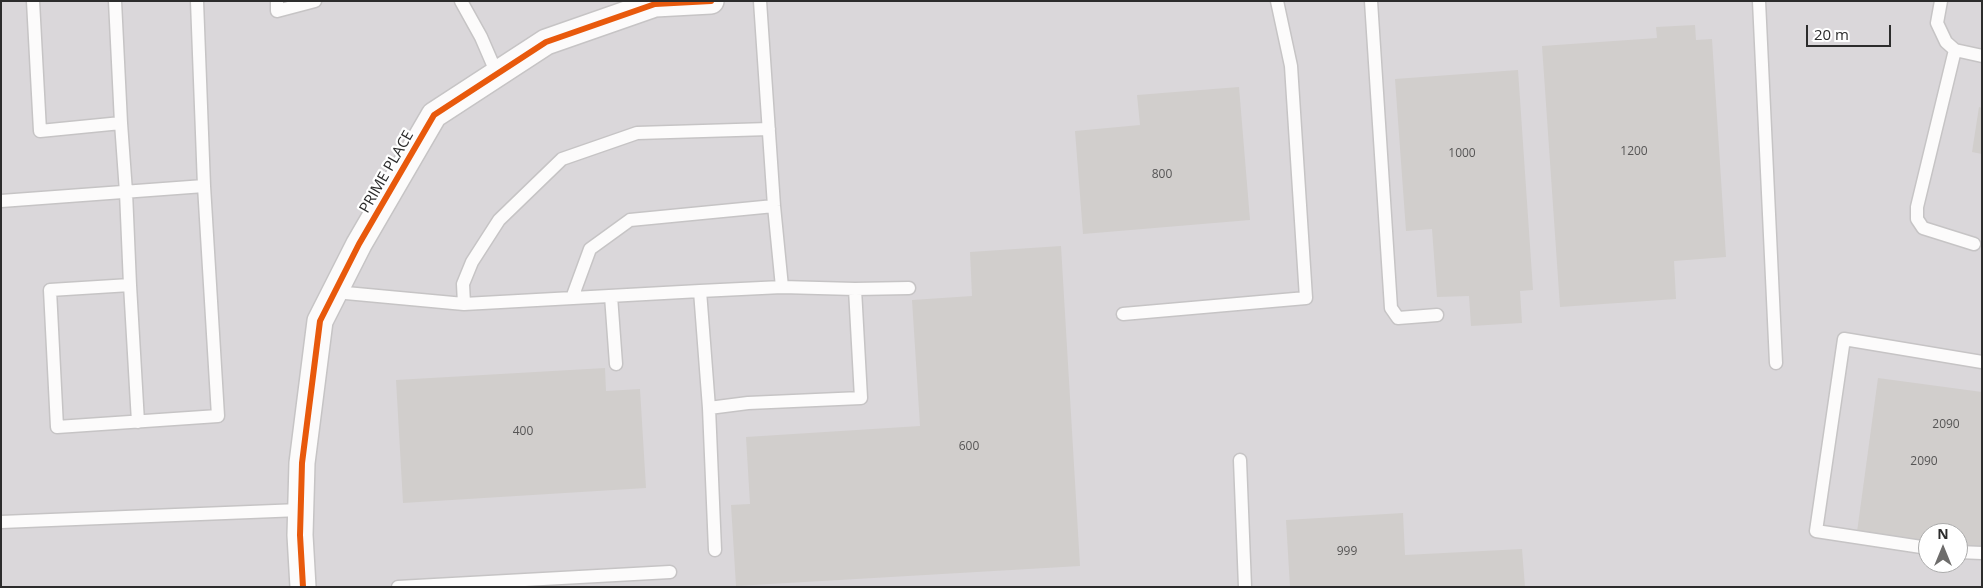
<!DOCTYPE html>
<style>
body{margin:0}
#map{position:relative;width:1983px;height:588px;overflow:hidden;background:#e9e6e3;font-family:"Open Sans",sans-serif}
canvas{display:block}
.frame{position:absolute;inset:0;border:2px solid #2c2c2c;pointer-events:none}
.north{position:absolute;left:1918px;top:523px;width:50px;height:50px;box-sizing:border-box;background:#fff;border:1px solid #ababab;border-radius:50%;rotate:0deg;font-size:14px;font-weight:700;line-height:20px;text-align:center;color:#2c2c2c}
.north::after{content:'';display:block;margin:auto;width:18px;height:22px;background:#6e6d6c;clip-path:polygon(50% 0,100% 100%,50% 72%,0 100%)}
.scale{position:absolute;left:1806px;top:25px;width:85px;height:22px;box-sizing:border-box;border:2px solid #2c2c2c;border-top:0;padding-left:6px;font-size:15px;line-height:18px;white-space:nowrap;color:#2c2c2c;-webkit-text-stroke:4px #fff;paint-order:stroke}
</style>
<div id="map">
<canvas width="1983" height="588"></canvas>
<div class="frame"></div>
<div class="north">N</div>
<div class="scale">20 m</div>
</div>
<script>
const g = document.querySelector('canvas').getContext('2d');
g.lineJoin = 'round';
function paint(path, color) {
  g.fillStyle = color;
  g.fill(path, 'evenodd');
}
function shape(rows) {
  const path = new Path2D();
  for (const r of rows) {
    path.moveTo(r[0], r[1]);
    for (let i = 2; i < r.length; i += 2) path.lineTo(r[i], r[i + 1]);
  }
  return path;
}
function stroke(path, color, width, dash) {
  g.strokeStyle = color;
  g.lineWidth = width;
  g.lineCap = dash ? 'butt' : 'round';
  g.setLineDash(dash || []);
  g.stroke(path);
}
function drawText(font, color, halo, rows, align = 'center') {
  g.font = font + ' "Open Sans",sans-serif';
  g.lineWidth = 4.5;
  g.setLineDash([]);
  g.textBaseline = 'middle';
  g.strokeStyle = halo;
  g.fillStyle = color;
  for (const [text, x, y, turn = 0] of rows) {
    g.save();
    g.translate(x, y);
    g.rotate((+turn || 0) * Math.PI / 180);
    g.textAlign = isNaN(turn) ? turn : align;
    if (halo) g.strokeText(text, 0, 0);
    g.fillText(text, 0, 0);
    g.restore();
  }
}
const industrial = shape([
 [1,1,1982,1,1982,587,1,587],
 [1928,533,1958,533,1958,563,1928,563]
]);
const building = shape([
 [1695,25,1696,40,1712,39,1726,257,1674,261,1676,299,1560,307,1542,46,1657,38,1656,27],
 [1518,70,1533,290,1520,291,1522,323,1471,326,1469,296,1437,297,1432,229,1406,231,1395,79],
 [1239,87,1250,220,1083,234,1075,131,1140,125,1137,95],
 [1979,107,1982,108,1982,154,1972,152],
 [1061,246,1080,566,736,586,731,505,750,504,746,437,920,426,912,300,972,296,970,252],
 [605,368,606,391,640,389,646,488,403,503,396,380],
 [1878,378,1982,392,1982,549,1958,546,1958,533,1928,533,1928,542,1857,532],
 [1403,513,1405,555,1522,549,1525,587,1290,587,1286,520]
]);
const lane = shape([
 [33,1,40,131,121,123,126,192,130,285,50,290,57,427,218,416,204,186],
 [115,1,121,123],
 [277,1,277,11,315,1],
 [461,1,481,37,497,74],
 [760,1,774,206,782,287,855,289,909,288],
 [1371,1,1391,308,1398,318,1437,315],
 [1759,1,1776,363],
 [1941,1,1937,23,1946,42,1955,50,1982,56],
 [1955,50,1917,207,1917,219,1923,228,1974,244],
 [1,201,204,186,197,1],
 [130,285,138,422],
 [782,287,700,291,709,408,748,403,861,398,855,289],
 [700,291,464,304,463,284,472,262,499,220,562,159,637,133,769,129],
 [335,292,464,304],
 [611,296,616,364],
 [572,298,590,249,630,220,774,206],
 [1123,314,1306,298,1291,66,1277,1],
 [709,408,715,550],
 [1240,460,1245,587],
 [1,522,300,510],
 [1928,548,1816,531,1844,339,1982,362],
 [1958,552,1982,553],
 [398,587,670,572]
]);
const street = shape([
 [303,587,300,535,302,463,320,321,359,244,434,115,546,42,655,4,711,1]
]);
const cycleway = shape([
 [303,587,300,535,302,463,320,321,359,244,434,115,546,42,655,4,711,1]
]);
const numberNames = [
 ["1200",1634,152],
 ["1000",1462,154],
 ["800",1162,175],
 ["2090",1946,425],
 ["400",523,432],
 ["600",969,447],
 ["2090",1924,462],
 ["999",1347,552]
];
const streetNames = [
 ["PRIME PLACE",387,172,-60]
];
paint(industrial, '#dad7da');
paint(building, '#d1cecc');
stroke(lane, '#c6c4c5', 15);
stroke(street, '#c6c4c5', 28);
stroke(lane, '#fcfbfb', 12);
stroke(street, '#fcfbfb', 25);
stroke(cycleway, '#e8590c', 6);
drawText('12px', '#565555', null, numberNames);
drawText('15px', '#2c2c2c', '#fff', streetNames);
</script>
